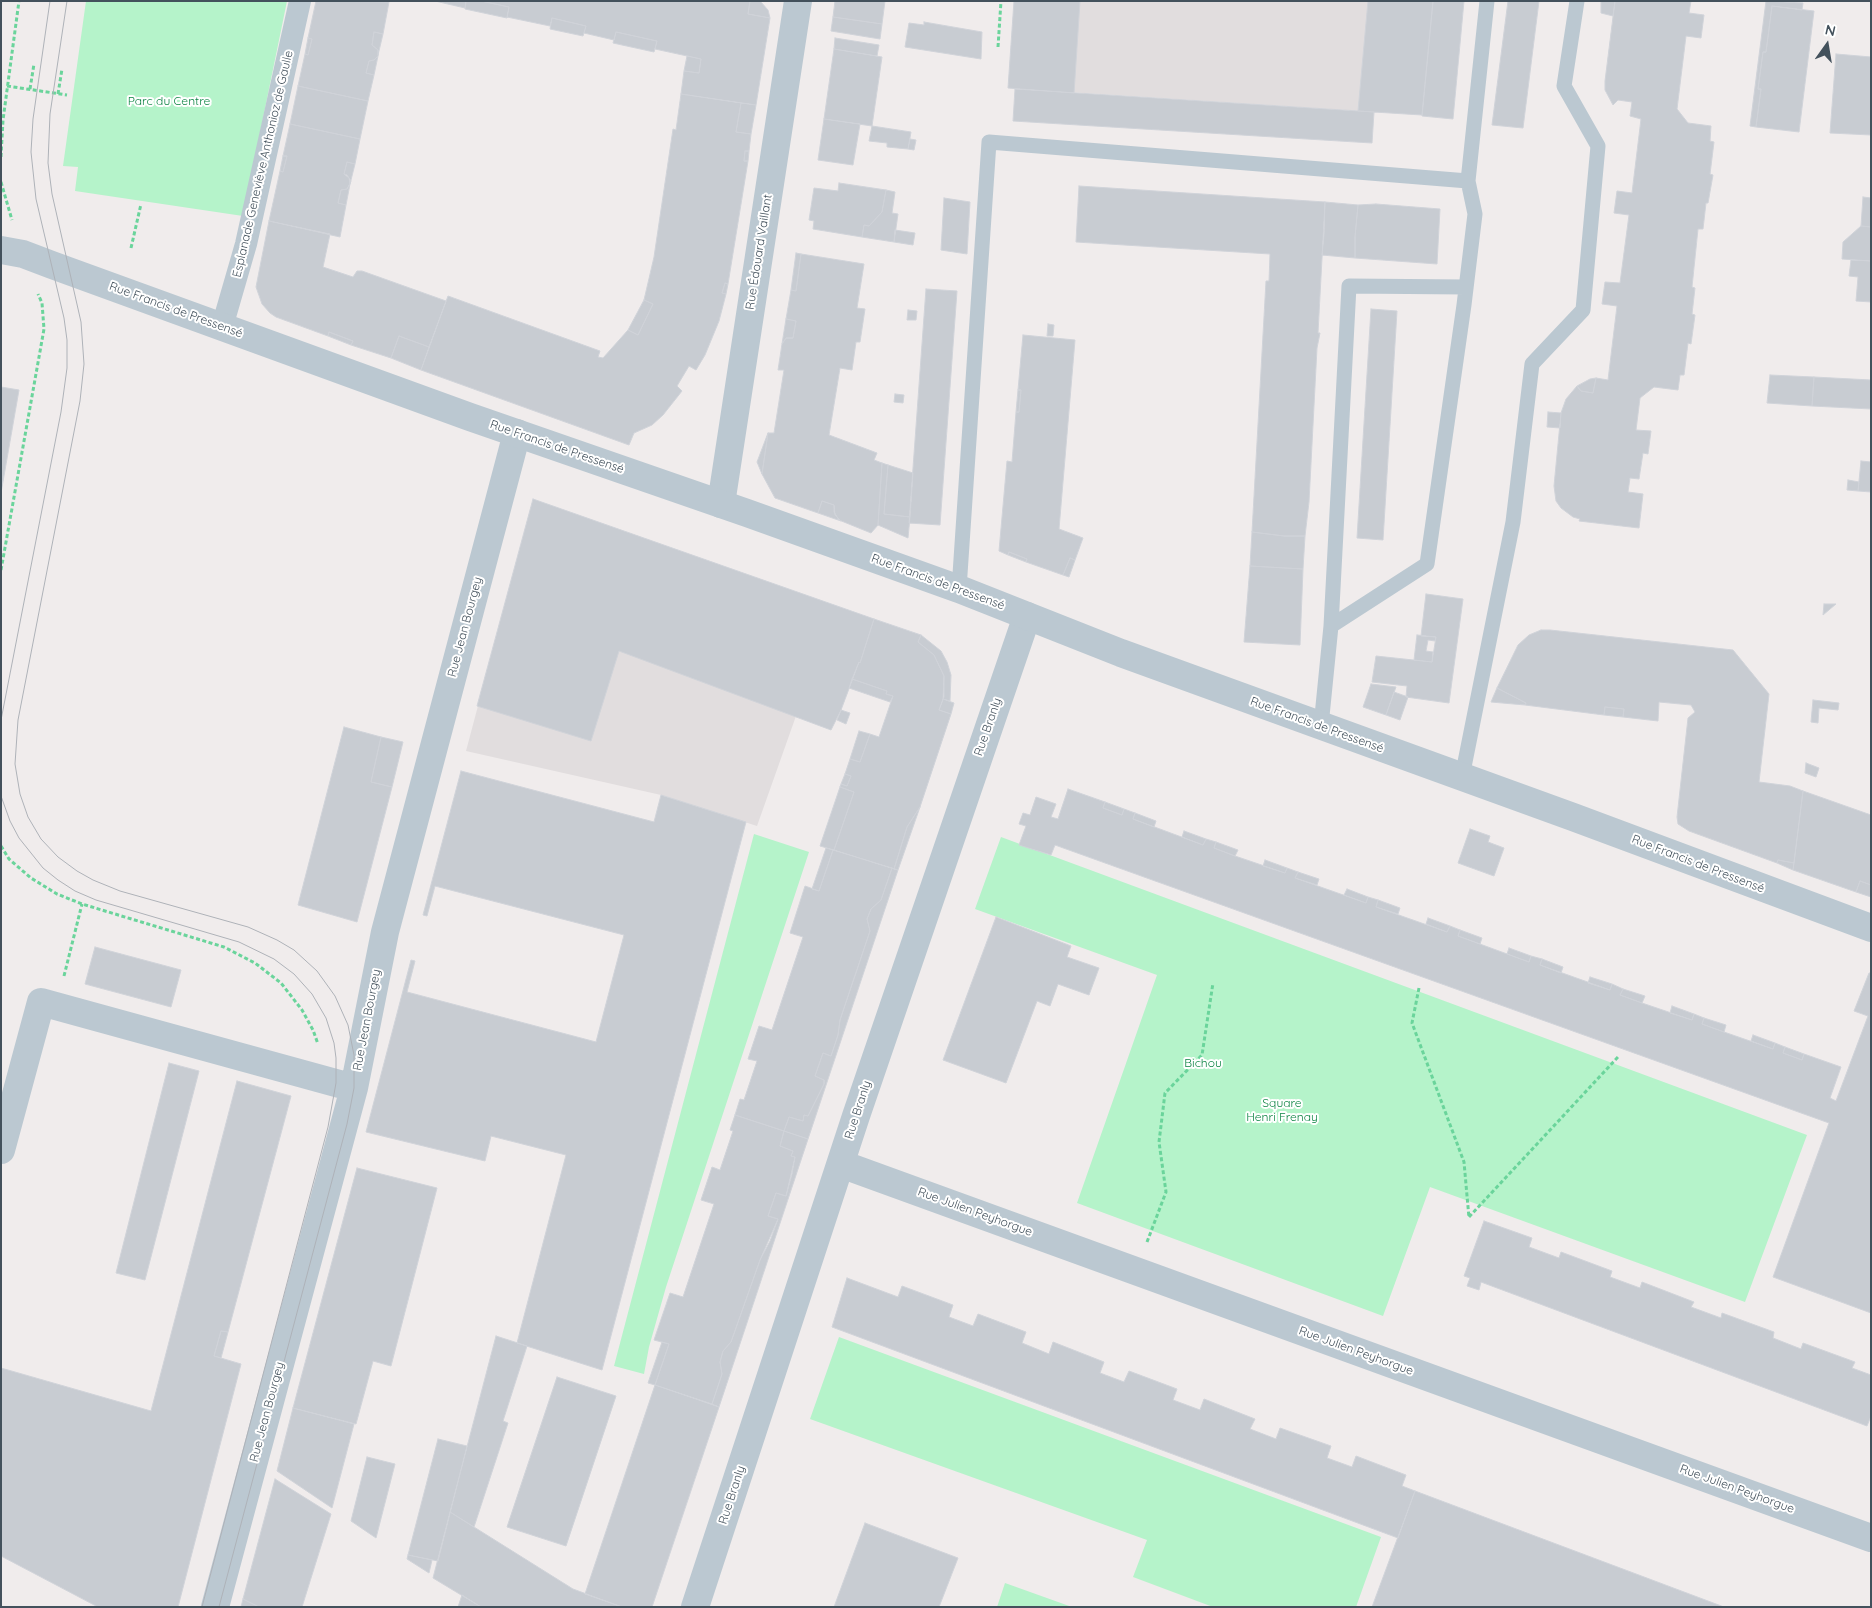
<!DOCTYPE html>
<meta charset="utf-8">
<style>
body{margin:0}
#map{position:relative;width:1872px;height:1608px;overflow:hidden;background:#f0ecec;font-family:Quicksand,sans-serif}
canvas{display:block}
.frame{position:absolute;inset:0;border:2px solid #43515c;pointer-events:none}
.north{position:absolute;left:1802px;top:20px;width:50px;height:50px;-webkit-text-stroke:4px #fff;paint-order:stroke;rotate:13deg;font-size:14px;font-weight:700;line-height:20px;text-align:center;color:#43515c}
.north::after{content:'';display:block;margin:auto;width:18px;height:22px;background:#43515c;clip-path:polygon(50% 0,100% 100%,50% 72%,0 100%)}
</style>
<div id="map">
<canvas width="1872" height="1608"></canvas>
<div class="frame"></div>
<div class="north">N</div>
</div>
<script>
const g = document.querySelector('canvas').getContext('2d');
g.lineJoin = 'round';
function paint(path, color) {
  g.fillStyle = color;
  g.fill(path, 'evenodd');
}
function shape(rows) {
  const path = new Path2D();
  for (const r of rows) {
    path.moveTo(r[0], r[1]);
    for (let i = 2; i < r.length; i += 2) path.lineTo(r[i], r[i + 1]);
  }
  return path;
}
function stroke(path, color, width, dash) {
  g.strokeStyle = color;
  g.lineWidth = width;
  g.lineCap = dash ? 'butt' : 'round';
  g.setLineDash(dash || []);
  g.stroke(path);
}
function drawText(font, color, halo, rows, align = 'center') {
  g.font = font + ' Quicksand,sans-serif';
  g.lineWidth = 4;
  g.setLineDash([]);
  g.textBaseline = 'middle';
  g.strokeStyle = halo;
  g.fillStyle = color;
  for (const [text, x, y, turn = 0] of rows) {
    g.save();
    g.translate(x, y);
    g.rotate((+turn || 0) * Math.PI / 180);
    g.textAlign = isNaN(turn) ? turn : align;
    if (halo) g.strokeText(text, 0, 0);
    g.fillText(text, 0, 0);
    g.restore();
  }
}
const education = shape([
 [1014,1,1433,1,1422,115,1008,88],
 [533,499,874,619,860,663,859,662,841,710,831,730,796,716,757,826,661,795,466,751]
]);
const green = shape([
 [86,1,287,1,243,216,75,191,78,167,63,166],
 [754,834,809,852,666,1287,649,1347,644,1374,614,1366],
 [1001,837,1807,1135,1745,1302,1430,1187,1383,1316,1077,1203,1157,975,975,909],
 [839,1337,1381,1537,1356,1607,1213,1607,1133,1577,1147,1540,810,1419],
 [1005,1583,1072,1607,997,1607]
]);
const building = shape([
 [316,1,389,2,383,34,374,32,372,45,378,50,378,56,374,60,369,61,366,73,374,75,368,101,298,86,305,54,308,55,312,39,308,38,316,1],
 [435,1,466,1,465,8,435,1],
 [466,1,481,1,509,7,507,18,465,9,466,1],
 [481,1,750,1,748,14,770,18,756,105,681,94,684,71,699,73,701,59,655,49,657,41,616,32,614,40,584,33,586,26,552,18,550,26,507,17,509,7,481,1],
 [750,1,760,1,768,10,770,18,748,14,750,1],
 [835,1,885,1,882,24,833,17,835,1],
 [1014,1,1080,1,1074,93,1008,88,1014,1],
 [1368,1,1433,1,1422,115,1358,111,1368,1],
 [1433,1,1464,1,1453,119,1422,116,1433,1],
 [1508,1,1539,1,1523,128,1492,125,1508,1],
 [1601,1,1615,1,1613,16,1601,13,1601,1],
 [1615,1,1691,1,1689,13,1704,15,1701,38,1686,36,1677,109,1688,123,1711,126,1710,141,1714,142,1710,174,1713,175,1708,203,1706,203,1703,229,1698,229,1692,287,1695,288,1692,314,1695,315,1691,344,1688,343,1684,375,1680,375,1678,390,1654,387,1640,398,1636,430,1651,431,1648,454,1643,453,1639,479,1630,478,1628,492,1643,494,1639,528,1579,521,1580,519,1573,517,1561,508,1556,501,1554,486,1561,413,1566,399,1577,386,1581,391,1593,393,1596,378,1608,380,1617,306,1602,304,1605,282,1620,283,1629,215,1614,213,1617,191,1632,193,1641,119,1630,116,1632,102,1618,100,1613,105,1605,90,1605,81,1615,1],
 [1766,1,1803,3,1802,10,1772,6,1766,52,1763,52,1758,89,1761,89,1756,127,1750,126,1766,1],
 [1772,6,1814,11,1799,132,1756,127,1761,89,1758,89,1763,52,1766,52,1772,6],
 [833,17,882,24,880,39,831,31,833,17],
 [552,18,586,26,583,36,550,29,552,18],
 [924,22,982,32,981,59,905,47,909,23,924,25,924,22],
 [374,32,383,34,378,55,378,50,372,45,374,32],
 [616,32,657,41,654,52,613,43,616,32],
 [308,38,312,39,308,55,305,54,308,38],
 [835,38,879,45,877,56,834,49,835,38],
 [834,49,882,57,872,126,824,119,834,49],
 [1836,54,1871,57,1871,135,1830,133,1836,54],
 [378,56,374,75,366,73,369,61,374,60,378,56],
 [687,56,701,59,699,73,684,71,687,56],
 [298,86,368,101,360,139,290,124,298,86],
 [1015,89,1374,112,1372,143,1013,121,1015,89],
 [681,94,741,103,736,132,751,134,749,151,745,151,744,161,748,161,728,284,725,283,722,293,726,294,719,321,705,355,696,370,689,366,677,386,682,391,663,415,652,425,634,433,629,445,421,370,448,296,600,351,598,357,603,358,628,330,638,335,653,304,644,300,654,257,673,129,676,130,681,94],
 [741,103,756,105,751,134,736,132,741,103],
 [824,119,860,124,853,165,818,160,824,119],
 [290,124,360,139,355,164,347,162,344,174,347,175,351,181,347,189,341,190,338,203,346,205,340,237,269,221,280,171,283,172,287,156,283,156,290,124],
 [872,126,911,132,908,149,887,147,887,143,869,141,872,126],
 [910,139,916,140,914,150,908,149,910,139],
 [745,151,749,151,748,161,744,161,745,151],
 [283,156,287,156,283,172,280,171,283,156],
 [347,162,355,164,350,184,349,178,344,174,347,162],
 [839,183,886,190,882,212,869,226,864,225,862,237,813,229,814,221,809,220,814,188,838,191,839,183],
 [350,184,346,205,338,203,341,190,347,189,350,184],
 [1079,186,1325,202,1318,333,1320,333,1317,348,1309,502,1305,536,1284,536,1252,532,1266,281,1269,281,1270,254,1076,242,1079,186],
 [886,190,895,192,892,213,898,214,894,242,862,237,864,225,869,226,882,212,886,190],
 [1863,197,1871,198,1871,227,1861,226,1863,197],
 [944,198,970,202,967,254,941,250,944,198],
 [1325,202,1358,205,1355,237,1355,258,1322,255,1324,235,1325,202],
 [1376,204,1440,209,1437,264,1355,258,1355,237,1358,205,1376,204],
 [269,221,330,234,323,267,353,277,357,271,362,271,446,301,429,347,399,336,391,358,351,345,353,341,329,332,328,336,276,317,270,313,262,304,256,287,269,221],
 [1861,226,1871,227,1871,261,1842,259,1843,242,1861,226],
 [895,230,915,233,913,245,894,242,895,230],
 [796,253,801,254,796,291,791,290,796,253],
 [801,254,864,264,857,308,865,309,860,342,856,342,852,370,840,368,829,435,877,453,874,460,882,463,878,525,871,533,839,520,834,512,834,505,822,501,818,513,775,498,762,474,768,433,774,433,784,370,778,370,782,344,786,338,793,338,796,321,786,319,791,290,796,291,801,254],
 [1851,260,1871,261,1871,302,1856,301,1858,277,1849,276,1851,260],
 [725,283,728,284,726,294,722,293,725,283],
 [926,289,957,291,940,525,909,523,926,289],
 [644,300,653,304,638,335,628,330,644,300],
 [1371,309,1397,311,1383,540,1357,538,1371,309],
 [908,310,917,311,916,320,907,320,908,310],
 [786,319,796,321,793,338,786,338,782,344,786,319],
 [1048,324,1054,325,1053,336,1047,336,1048,324],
 [329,332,353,341,351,345,328,336,329,332],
 [1023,335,1075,340,1059,529,1083,538,1075,560,1070,558,1063,575,1026,562,1027,559,1009,552,1008,555,999,551,1007,461,1012,462,1016,412,1019,412,1021,390,1018,390,1023,335],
 [399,336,429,347,421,370,391,358,399,336],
 [1770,375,1814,377,1812,406,1767,403,1770,375],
 [1814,377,1871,380,1871,409,1812,406,1814,377],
 [1596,378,1593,393,1581,391,1577,386,1590,379,1596,378],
 [1,387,19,390,1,493,1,387],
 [1018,390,1021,390,1019,412,1016,412,1018,390],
 [895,394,904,395,903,403,894,402,895,394],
 [1548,412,1561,413,1560,428,1547,427,1548,412],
 [768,433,762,474,757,462,768,433],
 [1861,461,1871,462,1871,492,1858,491,1861,461],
 [882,463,888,465,884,514,910,517,908,538,878,525,882,463],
 [888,465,913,473,910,517,884,514,888,465],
 [1848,480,1859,482,1858,491,1847,490,1848,480],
 [533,499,874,619,860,663,859,662,841,710,831,730,619,651,591,741,477,706,533,499],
 [822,501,834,505,835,515,841,521,818,513,822,501],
 [1252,532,1284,536,1305,536,1303,569,1250,566,1252,532],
 [1009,552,1027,559,1026,562,1008,555,1009,552],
 [1070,558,1075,560,1069,577,1063,575,1070,558],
 [1250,566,1303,569,1300,645,1244,642,1250,566],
 [1426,594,1463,599,1449,703,1406,697,1407,686,1372,682,1376,656,1432,662,1436,637,1421,636,1426,594],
 [1824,604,1836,604,1823,615,1824,604],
 [874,619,921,635,918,642,934,655,944,676,944,697,939,710,951,714,920,807,907,827,894,869,834,850,854,792,840,787,841,784,847,786,851,776,845,774,850,759,860,762,870,734,879,737,893,696,886,694,887,691,852,679,859,662,860,663,874,619],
 [1541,630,1550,630,1733,650,1769,694,1759,782,1790,786,1803,791,1794,863,1778,860,1777,863,1689,831,1678,824,1677,817,1688,718,1695,712,1691,705,1659,702,1658,721,1623,717,1624,709,1605,707,1604,715,1525,705,1526,703,1497,688,1518,645,1529,635,1541,630],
 [921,635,941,651,947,662,951,675,950,701,943,699,944,676,934,655,918,642,921,635],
 [1417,635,1436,637,1435,641,1428,640,1426,651,1433,652,1432,662,1414,660,1417,635],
 [852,679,887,691,886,694,893,696,890,702,849,688,852,679],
 [1371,684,1396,687,1386,715,1363,707,1371,684],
 [1497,688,1526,703,1525,705,1491,702,1497,688],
 [1394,692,1408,697,1400,720,1386,715,1394,692],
 [943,699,954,703,951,714,939,710,943,699],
 [1813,700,1839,703,1838,710,1819,708,1818,723,1811,722,1813,700],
 [1605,707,1624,709,1623,717,1604,715,1605,707],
 [841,710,850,713,846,724,837,720,841,710],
 [344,727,381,737,371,782,392,787,357,922,298,905,344,727],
 [859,731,870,734,860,762,850,759,859,731],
 [381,737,403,742,392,787,371,782,381,737],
 [1806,763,1819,768,1816,777,1805,773,1806,763],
 [461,771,654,822,661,795,746,822,602,1370,517,1343,566,1155,491,1136,485,1161,366,1132,411,960,415,961,407,992,596,1042,624,935,435,886,427,916,423,915,461,771],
 [845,774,851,776,847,786,841,784,845,774],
 [840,787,854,792,834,850,820,846,840,787],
 [1068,789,1105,802,1103,808,1122,815,1124,809,1135,813,1133,819,1203,845,1206,839,1216,842,1214,848,1235,856,1285,873,1287,868,1298,872,1295,878,1366,903,1368,897,1378,900,1376,907,1447,932,1450,926,1460,930,1458,936,1529,962,1531,956,1542,959,1540,965,1610,990,1612,984,1623,989,1620,995,1642,1003,1692,1020,1694,1014,1704,1018,1702,1024,1724,1032,1773,1049,1775,1043,1785,1047,1783,1053,1802,1060,1804,1054,1841,1067,1830,1098,1836,1101,1868,1016,1854,1011,1869,973,1871,973,1871,1313,1773,1277,1829,1123,1055,845,1051,855,1019,845,1026,826,1019,824,1023,813,1030,815,1036,797,1056,804,1051,817,1058,819,1068,789],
 [1803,791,1871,815,1871,885,1860,881,1856,892,1793,870,1803,791],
 [1105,802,1124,809,1122,815,1103,808,1105,802],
 [920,807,898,870,894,869,907,827,920,807],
 [1135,813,1156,821,1154,827,1133,819,1135,813],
 [1470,829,1490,836,1488,842,1504,848,1494,876,1458,863,1470,829],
 [1184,831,1206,839,1203,845,1182,837,1184,831],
 [1216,842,1238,850,1235,856,1214,848,1216,842],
 [826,848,833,850,819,891,812,889,826,848],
 [833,850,892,868,881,900,871,909,867,919,870,931,840,1020,838,1035,831,1056,823,1053,815,1076,824,1080,824,1084,808,1116,804,1115,803,1121,789,1117,784,1131,735,1115,740,1099,744,1100,757,1061,748,1059,759,1026,772,1030,803,937,790,933,805,886,819,891,833,850],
 [1265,860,1287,868,1285,873,1263,866,1265,860],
 [1778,860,1794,863,1793,870,1777,863,1778,860],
 [892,868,898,870,808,1139,784,1131,789,1117,803,1121,804,1115,808,1116,824,1084,824,1080,815,1076,823,1053,831,1056,838,1035,840,1020,870,931,867,919,871,909,881,900,892,868],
 [1298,872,1319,879,1317,885,1295,878,1298,872],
 [1860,881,1871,885,1871,897,1856,892,1860,881],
 [1347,889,1368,897,1366,903,1344,895,1347,889],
 [1378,900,1400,908,1398,914,1376,907,1378,900],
 [996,917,1071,946,1067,957,1099,968,1089,995,1058,984,1050,1006,1037,1001,1006,1083,943,1060,996,917],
 [1428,918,1450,926,1447,932,1426,924,1428,918],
 [1460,930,1482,938,1480,944,1458,936,1460,930],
 [95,947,181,970,171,1007,85,984,95,947],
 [1509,948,1531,956,1529,962,1507,954,1509,948],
 [1542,959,1563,967,1561,973,1540,965,1542,959],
 [1590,977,1612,984,1610,990,1588,983,1590,977],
 [1623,989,1645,996,1642,1003,1620,995,1623,989],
 [1672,1006,1694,1014,1692,1020,1670,1013,1672,1006],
 [1704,1018,1726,1025,1724,1032,1702,1024,1704,1018],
 [1753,1035,1775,1043,1773,1049,1751,1041,1753,1035],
 [1785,1047,1804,1054,1802,1060,1783,1053,1785,1047],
 [169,1063,199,1071,145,1280,116,1273,169,1063],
 [237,1081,291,1096,228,1332,221,1331,214,1356,241,1364,178,1607,98,1607,1,1556,1,1368,151,1411,237,1081],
 [735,1115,784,1131,780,1146,793,1151,791,1156,795,1157,786,1196,776,1193,768,1216,778,1219,770,1241,760,1260,731,1342,723,1351,720,1362,722,1374,712,1404,655,1385,669,1344,654,1340,670,1293,683,1297,714,1204,701,1200,712,1167,720,1170,733,1131,730,1130,735,1115],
 [784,1131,808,1139,719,1407,712,1404,722,1374,720,1362,723,1351,731,1342,760,1260,778,1219,768,1216,776,1193,786,1196,792,1174,795,1157,791,1156,793,1151,780,1146,784,1131],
 [357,1168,437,1188,391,1366,373,1361,356,1424,293,1408,357,1168],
 [1484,1221,1532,1238,1529,1247,1559,1258,1561,1252,1612,1271,1610,1277,1640,1288,1642,1282,1694,1302,1691,1307,1721,1318,1722,1313,1774,1332,1773,1338,1801,1349,1803,1343,1855,1362,1852,1368,1871,1375,1871,1416,1867,1426,1481,1282,1479,1290,1467,1286,1470,1278,1464,1276,1484,1221],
 [847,1278,898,1297,902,1286,953,1305,949,1317,973,1326,978,1314,1026,1332,1022,1343,1049,1354,1053,1342,1104,1362,1100,1373,1124,1382,1129,1371,1177,1389,1173,1400,1200,1410,1204,1399,1255,1419,1250,1429,1276,1439,1280,1428,1331,1446,1327,1458,1352,1467,1356,1456,1406,1475,1402,1486,1415,1491,1398,1538,832,1327,847,1278],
 [221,1331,228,1332,221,1358,214,1356,221,1331],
 [496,1336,527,1346,503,1421,508,1423,474,1527,450,1512,496,1336],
 [662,1342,669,1344,655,1385,648,1383,662,1342],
 [557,1377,616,1396,566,1546,507,1527,557,1377],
 [655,1385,719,1407,652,1607,622,1607,585,1594,655,1385],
 [293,1408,354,1424,332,1508,277,1471,293,1408],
 [438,1439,467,1446,438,1561,408,1555,438,1439],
 [367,1457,395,1464,376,1538,351,1521,367,1457],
 [275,1479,331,1514,302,1607,259,1607,243,1599,275,1479],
 [1415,1491,1724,1607,1372,1607,1415,1491],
 [450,1512,573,1589,622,1607,481,1607,433,1578,450,1512],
 [865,1523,958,1558,939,1607,834,1607,865,1523],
 [408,1555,432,1560,429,1573,407,1559,408,1555],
 [462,1595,481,1607,458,1607,462,1595],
 [243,1599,259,1607,241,1607,243,1599]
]);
const path = shape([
 [998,47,1001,1],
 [7,86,67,95],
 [30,89,34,64],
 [58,94,62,69],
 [1,157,3,120,19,1],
 [1,182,12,220],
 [131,248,141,204],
 [1,570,44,329,42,303,38,294],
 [1,846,9,859,31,878,57,894,82,904,224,947,255,963,281,983,302,1010,313,1030,318,1044],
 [64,976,82,904],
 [1419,988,1412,1023,1464,1162,1469,1218],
 [1469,1217,1618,1057],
 [1147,1242,1166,1192,1159,1142,1165,1093,1202,1055,1213,983]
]);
const service = shape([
 [959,589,989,142,1468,181],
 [1331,626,1349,286,1466,287],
 [1321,726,1331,626,1427,564,1464,305,1475,214,1468,181,1487,1],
 [1462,777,1513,522,1532,364,1583,310,1598,146,1564,86,1577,1]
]);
const pedestrian = shape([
 [222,327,246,244,300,1]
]);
const minor = shape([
 [721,504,798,1],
 [1,1150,41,1002,354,1088],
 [841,1164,1871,1538],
 [215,1607,354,1088,385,932,517,433],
 [695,1607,856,1116,1027,616]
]);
const tertiary = shape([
 [1,250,23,254,52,265,470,417,747,513,959,589,1121,653,1573,817,1871,928]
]);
const tram = shape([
 [67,1,50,114,48,163,52,194,81,322,84,364,80,401,18,720,15,764,20,794,28,817,41,839,58,857,77,871,93,880,120,891,248,927,277,940,294,950,317,971,335,996,348,1025,354,1055,354,1088,347,1124,219,1607],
 [1,720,61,412,67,368,67,340,64,318,36,199,31,152,33,119,50,1],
 [1,796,10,821,19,838,43,868,58,880,75,891,96,900,239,942,274,959,294,974,312,994,326,1018,334,1043,336,1058,336,1083,328,1127,202,1607]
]);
const parkNames = [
 ["Parc du Centre",169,101],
 ["Bichou",1203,1063],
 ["Square",1282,1103],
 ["Henri Frenay",1282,1117]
];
const streetNames = [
 ["Esplanade Geneviève Anthonioz de Gaulle",263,164,-77],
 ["Rue Édouard Vaillant",759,252,-81],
 ["Rue Francis de Pressensé",176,310,20],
 ["Rue Francis de Pressensé",557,447,19],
 ["Rue Francis de Pressensé",938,582,20],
 ["Rue Jean Bourgey",465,627,-75],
 ["Rue Francis de Pressensé",1317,725,20],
 ["Rue Branly",988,727,-71],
 ["Rue Francis de Pressensé",1698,864,21],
 ["Rue Jean Bourgey",367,1020,-79],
 ["Rue Branly",858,1110,-72],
 ["Rue Julien Peyhorgue",975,1212,20],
 ["Rue Julien Peyhorgue",1356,1351,20],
 ["Rue Jean Bourgey",267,1412,-75],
 ["Rue Julien Peyhorgue",1737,1489,20],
 ["Rue Branly",732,1495,-72]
];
paint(education, '#e1ddde');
paint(green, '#b5f3ca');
paint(building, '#c8ccd2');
stroke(building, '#d0d3d9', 1);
stroke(path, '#6ad49b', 3, [4, 2.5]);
stroke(service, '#bbc8d1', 15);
stroke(pedestrian, '#bbc8d1', 22);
stroke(minor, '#bbc8d1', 28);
stroke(tertiary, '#bbc8d1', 28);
stroke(tram, '#aeb2b8', 1);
drawText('12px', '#0d8443', '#fff', parkNames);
drawText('12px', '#43515c', '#fff', streetNames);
</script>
